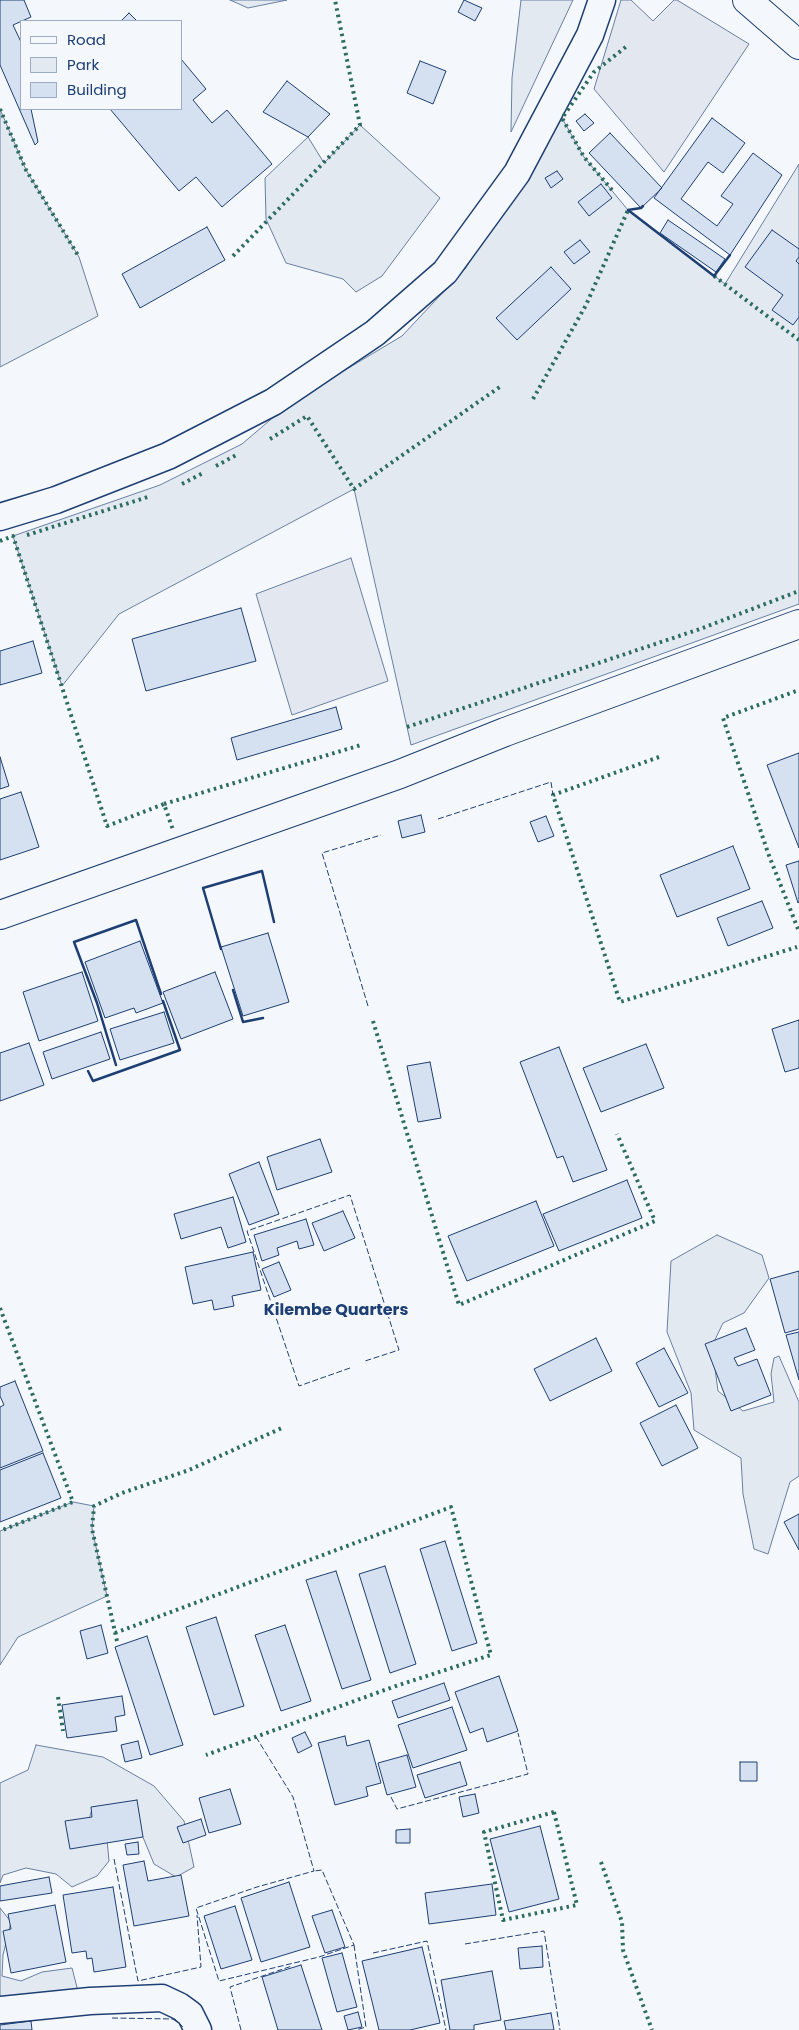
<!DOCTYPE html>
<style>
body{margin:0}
#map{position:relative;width:799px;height:2030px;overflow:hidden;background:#f4f7fb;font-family:Poppins,sans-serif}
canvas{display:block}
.legend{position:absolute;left:20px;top:20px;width:162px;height:90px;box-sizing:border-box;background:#f4f7fb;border:1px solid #9eadc5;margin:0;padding:6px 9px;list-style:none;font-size:15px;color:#1d3f73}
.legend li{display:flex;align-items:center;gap:10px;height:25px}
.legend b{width:25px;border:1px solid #9eadc5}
</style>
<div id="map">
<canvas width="799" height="2030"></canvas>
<ul class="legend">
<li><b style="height:6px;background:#f4f7fb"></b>Road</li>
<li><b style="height:14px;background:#e3e9f0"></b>Park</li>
<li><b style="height:14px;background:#d5e0f0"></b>Building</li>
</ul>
</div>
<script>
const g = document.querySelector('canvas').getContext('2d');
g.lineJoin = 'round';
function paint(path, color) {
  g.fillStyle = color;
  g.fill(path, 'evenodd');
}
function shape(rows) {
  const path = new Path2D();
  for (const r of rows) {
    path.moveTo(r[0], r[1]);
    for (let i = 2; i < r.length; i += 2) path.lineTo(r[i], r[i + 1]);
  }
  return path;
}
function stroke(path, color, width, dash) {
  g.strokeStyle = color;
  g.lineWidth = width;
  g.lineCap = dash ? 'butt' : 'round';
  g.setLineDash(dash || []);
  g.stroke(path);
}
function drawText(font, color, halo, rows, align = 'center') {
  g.font = font + ' Poppins,sans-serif';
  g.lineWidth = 4;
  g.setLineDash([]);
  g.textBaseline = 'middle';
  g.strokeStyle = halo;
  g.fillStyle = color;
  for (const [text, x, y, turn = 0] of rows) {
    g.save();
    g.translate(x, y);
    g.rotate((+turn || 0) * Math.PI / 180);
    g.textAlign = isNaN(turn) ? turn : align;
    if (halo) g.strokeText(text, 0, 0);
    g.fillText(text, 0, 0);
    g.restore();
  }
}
const green = shape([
 [230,0,287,0,248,8,230,0],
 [521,0,573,0,511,132,512,78,521,0],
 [0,109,26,170,79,257,98,316,0,367,0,109],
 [562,118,584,157,628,210,725,284,799,164,799,604,411,745,354,489,119,614,62,686,13,536,160,485,242,444,290,403,402,336,465,269,562,118],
 [360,125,440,198,382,276,356,292,343,279,286,263,266,219,265,178,308,137,324,163,360,125],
 [717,1235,762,1255,769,1278,744,1313,723,1323,712,1346,718,1391,743,1411,774,1402,771,1374,774,1358,779,1356,799,1402,799,1476,790,1482,768,1554,754,1549,743,1494,741,1458,694,1430,691,1393,667,1332,671,1261,717,1235],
 [73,1502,94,1506,92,1529,107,1596,18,1637,0,1665,0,1531,73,1502],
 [36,1745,103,1757,154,1786,184,1821,194,1867,176,1877,154,1864,140,1830,92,1809,88,1823,107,1840,109,1861,97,1876,72,1887,56,1874,26,1868,3,1875,0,1883,0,1783,28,1770,36,1745],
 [0,1908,11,1922,3,1955,2,1976,21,1981,42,1972,72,1968,79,1995,0,2014,0,1908]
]);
const parking = shape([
 [621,0,631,0,653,21,674,0,677,0,749,44,664,172,594,89,621,0],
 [351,558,388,681,292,715,256,594,351,558]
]);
const building = shape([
 [0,0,24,0,31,17,13,25,21,42,21,109,31,109,38,142,35,145,0,65,0,0],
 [464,0,482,8,475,21,458,12,464,0],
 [129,13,137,21,121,21,129,13],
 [181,59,206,89,193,100,212,123,227,110,272,164,222,207,196,177,179,191,110,109,181,109,181,59],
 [420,61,446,71,433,104,407,93,420,61],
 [287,81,330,114,308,137,263,112,287,81],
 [585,114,594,123,584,131,576,121,585,114],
 [712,118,745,143,723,173,708,162,681,199,717,226,733,204,721,196,753,153,782,175,730,255,654,198,712,118],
 [610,133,662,188,641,208,589,153,610,133],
 [557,171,563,179,551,188,545,178,557,171],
 [601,184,612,198,589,216,578,202,601,184],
 [668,220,725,259,716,272,660,233,668,220],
 [207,227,225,260,140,308,122,274,207,227],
 [772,230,799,249,799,257,796,261,799,264,799,317,793,325,772,310,783,295,745,267,772,230],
 [580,240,590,252,574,264,564,252,580,240],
 [551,267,571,289,517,340,496,318,551,267],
 [241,608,256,661,146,691,132,639,241,608],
 [33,641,42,673,0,685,0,651,33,641],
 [336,707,342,729,237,760,231,738,336,707],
 [799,753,799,848,767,765,799,753],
 [0,757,9,786,0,789,0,757],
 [21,792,39,847,0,860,0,799,21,792],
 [421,815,425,832,402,838,398,821,421,815],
 [546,816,554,836,538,842,530,822,546,816],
 [733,846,750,889,677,917,660,875,733,846],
 [799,861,799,902,798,903,786,865,799,861],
 [762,901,773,928,728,946,717,918,762,901],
 [268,933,289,1002,243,1016,221,947,268,933],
 [140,941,163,1003,136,1013,134,1008,105,1018,85,962,140,941],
 [82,972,98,1021,39,1041,23,992,82,972],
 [215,972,233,1019,181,1039,163,992,215,972],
 [164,1012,174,1043,120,1060,110,1029,164,1012],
 [799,1020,799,1068,785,1072,772,1029,799,1020],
 [101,1032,110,1059,52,1079,43,1052,101,1032],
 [29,1043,44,1085,0,1101,0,1053,29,1043],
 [646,1044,664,1088,601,1112,583,1068,646,1044],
 [559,1047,607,1170,573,1182,563,1156,557,1158,520,1062,559,1047],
 [430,1062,441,1118,418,1122,407,1066,430,1062],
 [320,1139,332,1172,277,1190,267,1157,320,1139],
 [259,1162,279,1214,249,1225,229,1174,259,1162],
 [627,1180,642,1218,559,1251,543,1214,627,1180],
 [233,1197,246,1242,228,1248,221,1227,181,1239,174,1214,233,1197],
 [536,1201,554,1246,467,1281,448,1236,536,1201],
 [343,1211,355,1238,324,1251,312,1223,343,1211],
 [306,1219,314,1245,299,1249,297,1241,277,1248,279,1255,262,1261,254,1235,306,1219],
 [253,1252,261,1290,232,1296,234,1306,214,1310,212,1300,193,1304,185,1267,253,1252],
 [279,1262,291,1290,274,1297,262,1269,279,1262],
 [799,1271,799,1329,785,1333,770,1279,799,1271],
 [746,1328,755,1350,734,1358,738,1366,757,1359,771,1395,731,1411,705,1344,746,1328],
 [799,1332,799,1380,786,1335,799,1332],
 [596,1338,612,1371,550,1401,534,1369,596,1338],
 [664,1348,688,1393,659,1407,636,1363,664,1348],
 [15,1381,43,1451,0,1468,0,1407,4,1405,0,1396,0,1387,15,1381],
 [676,1405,698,1448,662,1466,640,1423,676,1405],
 [43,1453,61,1498,0,1522,0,1470,43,1453],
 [799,1514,799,1550,784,1522,799,1514],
 [445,1541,477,1643,452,1651,420,1549,445,1541],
 [385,1566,416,1664,390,1673,359,1574,385,1566],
 [336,1571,371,1680,342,1689,306,1580,336,1571],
 [216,1617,244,1706,214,1715,186,1627,216,1617],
 [101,1625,108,1653,87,1659,80,1631,101,1625],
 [285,1625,311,1701,281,1711,255,1635,285,1625],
 [147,1636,183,1745,150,1755,115,1647,147,1636],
 [499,1676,518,1731,487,1742,483,1728,470,1733,455,1692,499,1676],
 [444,1683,450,1700,398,1718,392,1701,444,1683],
 [122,1696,125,1715,115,1717,117,1731,67,1738,62,1705,122,1696],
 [452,1707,467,1750,413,1768,398,1725,452,1707],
 [305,1732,312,1746,298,1753,292,1738,305,1732],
 [345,1736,347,1746,369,1740,381,1783,366,1787,368,1796,335,1805,318,1743,345,1736],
 [138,1741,142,1758,125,1762,121,1745,138,1741],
 [407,1755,416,1787,387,1795,378,1763,407,1755],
 [460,1762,467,1785,425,1798,417,1775,460,1762],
 [740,1762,757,1762,757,1781,740,1781,740,1762],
 [230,1789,241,1824,209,1833,199,1798,230,1789],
 [475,1794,479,1813,463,1817,459,1797,475,1794],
 [137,1800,143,1837,70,1849,65,1821,92,1817,91,1807,137,1800],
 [201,1819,206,1835,183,1843,177,1827,201,1819],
 [540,1826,559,1899,509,1912,490,1839,540,1826],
 [410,1829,410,1843,396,1843,396,1830,410,1829],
 [138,1842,139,1854,127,1855,125,1844,138,1842],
 [144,1861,148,1881,181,1875,189,1916,134,1926,123,1865,144,1861],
 [49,1877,52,1893,0,1901,0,1886,49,1877],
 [289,1882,310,1947,261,1962,241,1898,289,1882],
 [492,1884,496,1915,429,1924,425,1893,492,1884],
 [113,1887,126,1967,94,1972,92,1958,87,1959,86,1951,72,1953,63,1895,113,1887],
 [55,1905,66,1962,11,1973,3,1931,11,1929,8,1914,55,1905],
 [235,1906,252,1960,221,1969,204,1916,235,1906],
 [332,1910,345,1947,325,1953,312,1916,332,1910],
 [542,1946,543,1967,520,1969,518,1948,542,1946],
 [422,1947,440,2023,410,2030,379,2030,362,1961,422,1947],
 [342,1953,357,2007,337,2012,322,1958,342,1953],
 [301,1965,322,2030,278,2030,262,1977,301,1965],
 [492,1971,501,2020,474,2025,474,2030,450,2030,441,1980,492,1971],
 [358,2012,362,2027,348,2030,344,2016,358,2012],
 [551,2013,554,2030,506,2030,504,2021,551,2013],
 [31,2021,32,2030,0,2030,0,2025,31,2021]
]);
const minor = shape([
 [0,517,56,500,168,456,273,402,375,333,445,272,517,173,590,35,602,0],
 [0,2010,90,2001,162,1998,179,2006,190,2014,198,2030]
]);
const tertiary = shape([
 [0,915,400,774,505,732,799,624]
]);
const trunk = shape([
 [747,0,799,45]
]);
const hedge = shape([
 [0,109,26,170,79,257],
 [612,190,584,157,562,118,594,72,627,46],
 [233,256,360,125,335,0],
 [714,276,799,340],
 [533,399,586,305,628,210],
 [270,439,307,416,354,489,501,386],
 [216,466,238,454],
 [182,484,203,473],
 [27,535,151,496],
 [0,541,13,536,107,826,164,804,173,830],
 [407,727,700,629,799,591],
 [659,757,553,795,620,1002,797,947],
 [164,804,361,745],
 [798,929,768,853,723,718,799,690],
 [373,1021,459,1305,655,1221,617,1134],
 [0,1308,73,1502,0,1531],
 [115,1633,451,1507,491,1655,393,1687,206,1755],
 [117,1641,92,1529,94,1506,122,1493,189,1470,284,1427],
 [58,1697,63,1731],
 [554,1812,577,1905,503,1920,484,1832,554,1812],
 [601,1862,622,1922,623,1950,652,2030]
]);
const fence = shape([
 [438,819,551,782,553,795],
 [368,1006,322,853,381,835],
 [350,1368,299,1386,247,1231,350,1195,399,1350,365,1361],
 [256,1737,293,1797,314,1871,257,1887,196,1908,219,1981,319,1957,354,1945,322,1870,314,1871],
 [391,1797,397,1809,528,1774,518,1733],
 [114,1859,138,1981,201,1967,197,1915],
 [465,1944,544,1931,560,2030],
 [354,1945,366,2027,356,2030],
 [373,1953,427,1941,446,2030],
 [112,2018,175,2019,183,2027],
 [241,2030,230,1987,292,1966]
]);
const wall = shape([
 [643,206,641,208,628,210,714,276,730,255],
 [221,949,203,888,262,871,274,922],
 [233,990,243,1022,263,1018],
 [116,1065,97,1003,74,942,136,920,161,994],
 [88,1071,93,1081,180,1050,163,1001]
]);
const quarterNames = [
 ["Kilembe Quarters",336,1311]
];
paint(green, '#e3e9f0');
stroke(green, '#687fa3', 1);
paint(parking, '#e3e8f0');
stroke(parking, '#687fa3', 1);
paint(building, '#d5e0f0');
stroke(building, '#1d3f73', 1);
stroke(minor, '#1d3f73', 29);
stroke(tertiary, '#1d3f73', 30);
stroke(trunk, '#1d3f73', 30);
stroke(minor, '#f4f7fb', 26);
stroke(tertiary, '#f4f7fb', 28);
stroke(trunk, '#f4f7fb', 28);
stroke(hedge, '#2c6c60', 4, [2.5, 4]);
stroke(fence, '#1d3f73', 1, [6, 2.5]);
stroke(wall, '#1d3f73', 2.5);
drawText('bold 16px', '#1d3f73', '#f4f7fb', quarterNames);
</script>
